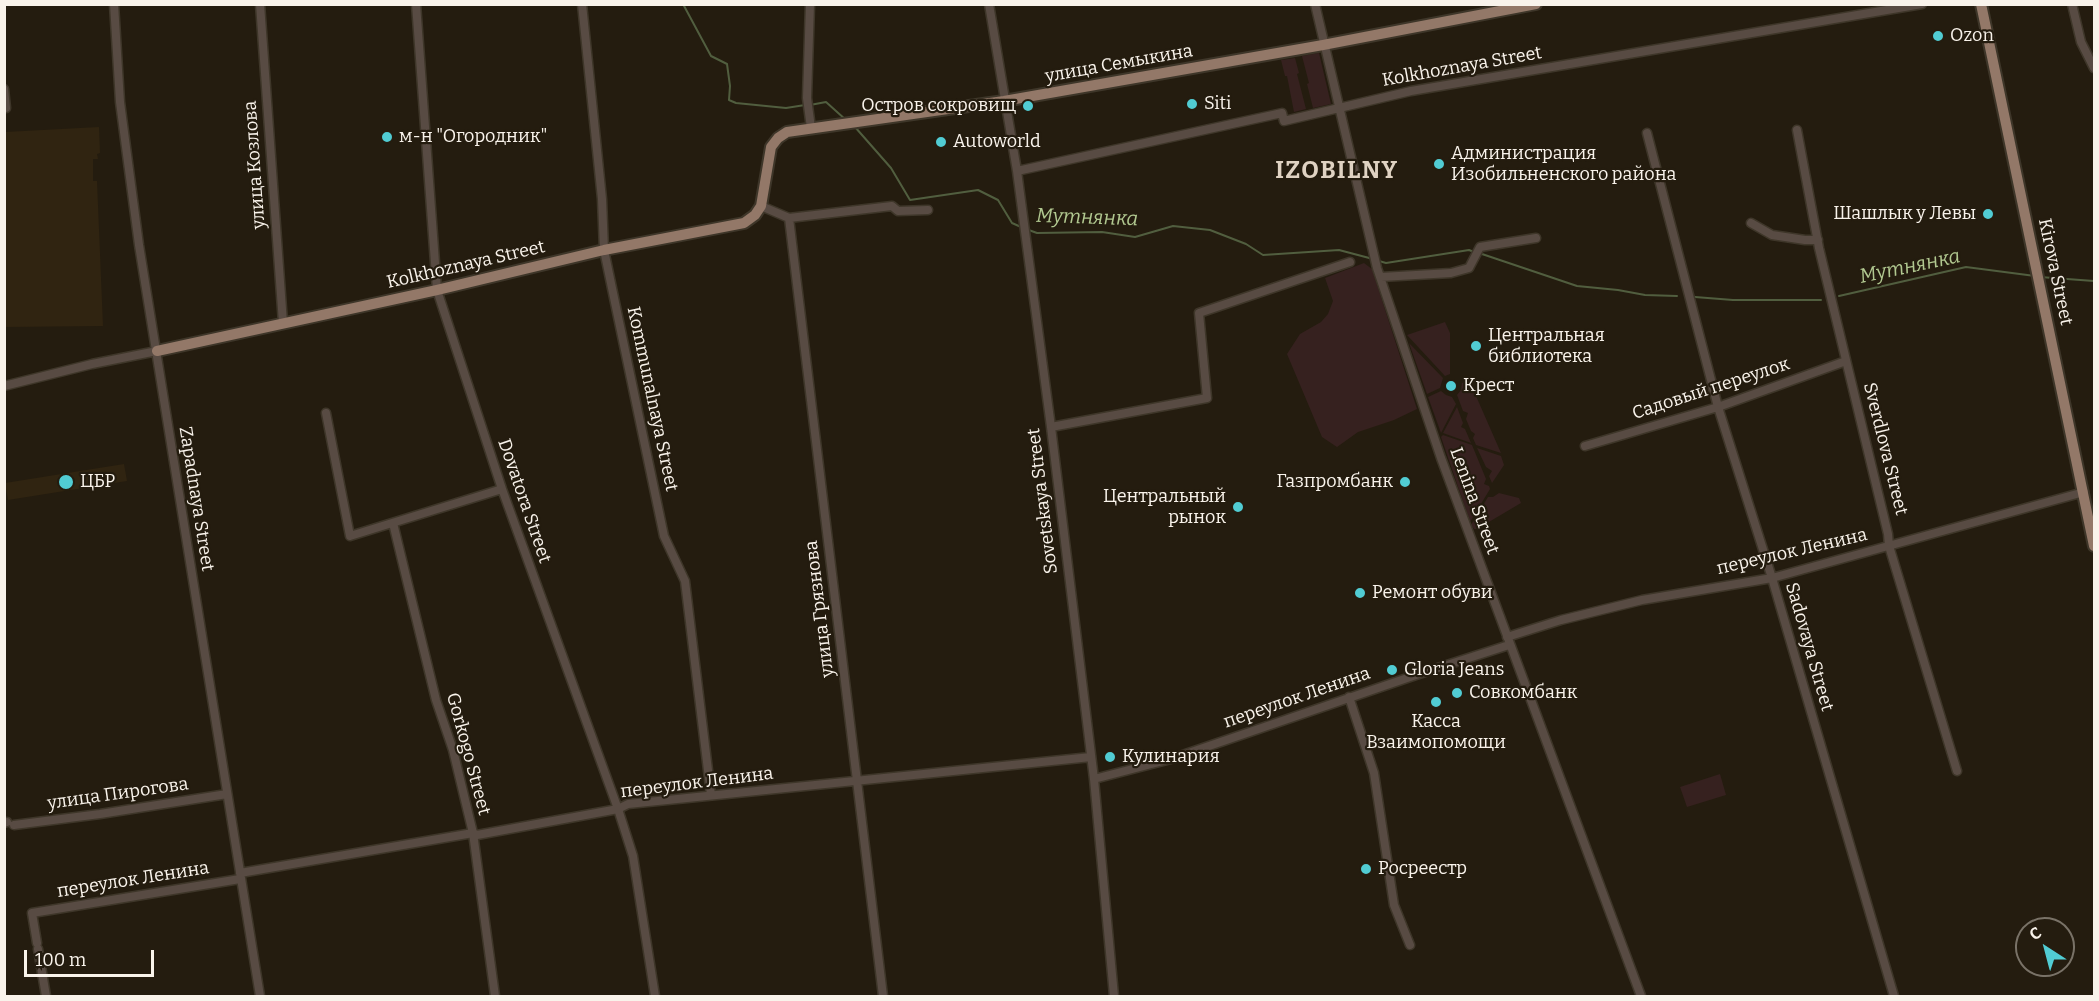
<!DOCTYPE html>
<meta charset="utf-8">
<style>
body{margin:0}
#map{position:relative;width:2099px;height:1001px;overflow:hidden;background:#241c0f;font-family:Bitter,serif}
canvas{display:block}
.frame{position:absolute;inset:0;border:6px solid #f9f3eb;pointer-events:none}
.north{position:absolute;left:2015px;top:917px;width:60px;height:60px;box-sizing:border-box;background:#241c0f;border:2px solid #797267;border-radius:50%;rotate:324deg;font-size:16px;font-weight:700;line-height:24px;text-align:center;color:#f9f3eb}
.north::after{content:'';display:block;margin:auto;width:21px;height:27px;background:#51ccd3;clip-path:polygon(50% 0,100% 100%,50% 72%,0 100%)}
.scale{position:absolute;left:24px;top:950px;width:130px;height:27px;box-sizing:border-box;border:3px solid #f9f3eb;border-top:0;padding-left:8px;font-size:18px;line-height:21px;white-space:nowrap;color:#f9f3eb;-webkit-text-stroke:4px #241c0f;paint-order:stroke}
</style>
<div id="map">
<canvas width="2099" height="1001"></canvas>
<div class="frame"></div>
<div class="north">С</div>
<div class="scale">100 m</div>
</div>
<script>
const g = document.querySelector('canvas').getContext('2d');
g.lineJoin = 'round';
function paint(path, color) {
  g.fillStyle = color;
  g.fill(path, 'evenodd');
}
function shape(rows) {
  const path = new Path2D();
  for (const r of rows) {
    path.moveTo(r[0], r[1]);
    for (let i = 2; i < r.length; i += 2) path.lineTo(r[i], r[i + 1]);
  }
  return path;
}
function stroke(path, color, width, dash) {
  g.strokeStyle = color;
  g.lineWidth = width;
  g.lineCap = dash ? 'butt' : 'round';
  g.setLineDash(dash || []);
  g.stroke(path);
}
function drawText(font, color, halo, rows, align = 'center') {
  g.font = font + ' Bitter,serif';
  g.lineWidth = 4.5;
  g.setLineDash([]);
  g.textBaseline = 'middle';
  g.strokeStyle = halo;
  g.fillStyle = color;
  for (const [text, x, y, turn = 0] of rows) {
    g.save();
    g.translate(x, y);
    g.rotate((+turn || 0) * Math.PI / 180);
    g.textAlign = isNaN(turn) ? turn : align;
    if (halo) g.strokeText(text, 0, 0);
    g.fillText(text, 0, 0);
    g.restore();
  }
}
const built = shape([
 [99,127,100,153,97,154,98,159,93,159,93,181,97,181,103,326,5,327,5,132],
 [124,464,127,481,8,500,5,483]
]);
const green = shape([
 [1319,53,1331,104,1313,108,1307,84,1309,83,1302,56],
 [1295,58,1299,73,1297,74,1306,109,1294,112,1287,76,1285,76,1281,60],
 [1364,263,1372,269,1417,409,1394,420,1358,432,1337,447,1322,437,1287,354,1300,334,1321,322,1328,314,1333,301,1325,278],
 [1445,322,1450,333,1450,374,1445,376,1407,335],
 [1409,343,1443,378,1440,388,1427,394],
 [1469,380,1501,453,1476,445,1473,438,1475,434,1471,431,1466,419,1468,413,1463,411,1457,395,1461,390,1462,383],
 [1441,391,1446,395,1452,397,1456,404,1441,433,1428,397],
 [1457,407,1463,423,1461,427,1465,429,1471,443,1443,433],
 [1443,435,1472,445,1486,479,1484,484,1489,486,1490,489,1470,522,1441,437],
 [1477,448,1501,456,1504,465,1492,483,1489,476,1492,471,1486,467],
 [1499,493,1519,498,1521,503,1477,529,1474,529,1471,525,1488,497,1493,497],
 [1720,774,1726,795,1687,807,1680,787]
]);
const stream = shape([
 [683,4,711,56,727,64,730,86,729,100,736,103,786,108,805,105],
 [810,105,826,102,846,120],
 [855,127,891,168,910,200,978,190,998,200,1012,223,1021,227],
 [1026,229,1037,233,1102,232,1135,237,1173,226,1210,230,1246,244,1263,255,1339,250,1373,259],
 [1479,253,1577,286,1618,290,1645,295,1677,296],
 [1379,261,1386,263,1469,250,1474,252],
 [2040,277,2094,281],
 [1839,296,1966,267,2035,276],
 [1695,297,1733,300,1821,300]
]);
const minor = shape([
 [114,4,120,102,139,245,260,996],
 [260,4,283,323],
 [416,4,437,290,502,489,618,809,633,856,655,996],
 [582,4,602,199,604,250,664,536,685,581,711,795],
 [810,4,807,98,811,128],
 [989,4,1017,171,1051,427,1094,779,1114,996],
 [1315,4,1377,268,1441,458,1641,996],
 [2072,4,2081,42,2094,68],
 [4,89,6,108],
 [1797,130,1819,248,1888,534,1889,546,1957,771],
 [1647,133,1718,407,1772,578,1894,996],
 [1017,171,1282,113,1284,121,1411,91,1922,4],
 [761,206,789,218,892,206,898,211,928,210],
 [789,218,883,996],
 [1751,223,1772,235,1805,240,1818,240],
 [1381,277,1451,273,1469,268,1480,247,1536,238],
 [4,386,92,364,157,351],
 [326,413,350,536,502,489],
 [1051,427,1207,398,1199,313,1350,262],
 [1585,446,1718,407,1846,361],
 [393,523,436,700,453,750,473,833,495,996],
 [1507,637,1561,620,1642,600,1772,578,2084,492],
 [1349,697,1374,773,1394,905,1410,945],
 [1094,779,1171,759,1416,675,1509,645],
 [4,823,7,822],
 [14,825,100,814,227,794],
 [240,873,473,833,477,835,618,809,628,804,1091,757],
 [37,943,32,913,240,879],
 [38,949,46,996]
]);
const major = shape([
 [1981,4,2094,546],
 [157,351,437,290,604,250,744,223,755,215,761,206,771,147,778,138,787,132,1004,101,1323,45,1536,4]
]);
const markers = [
 [1938,36,6,"#51ccd3"],
 [1192,104,6,"#51ccd3"],
 [1028,106,6,"#51ccd3"],
 [387,137,6,"#51ccd3"],
 [941,142,6,"#51ccd3"],
 [1439,164,6,"#51ccd3"],
 [1988,214,6,"#51ccd3"],
 [1476,346,6,"#51ccd3"],
 [1451,386,6,"#51ccd3"],
 [66,482,8,"#51ccd3"],
 [1405,482,6,"#51ccd3"],
 [1238,507,6,"#51ccd3"],
 [1360,593,6,"#51ccd3"],
 [1392,670,6,"#51ccd3"],
 [1457,693,6,"#51ccd3"],
 [1436,702,6,"#51ccd3"],
 [1110,757,6,"#51ccd3"],
 [1366,869,6,"#51ccd3"]
];
const poiNames = [
 ["Ozon",1950,36],
 ["Siti",1204,104],
 ["Остров сокровищ",1016,106,"right"],
 ["м-н \"Огородник\"",399,137],
 ["Autoworld",953,142],
 ["Администрация",1451,154],
 ["Изобильненского района",1451,175],
 ["Шашлык у Левы",1976,214,"right"],
 ["Центральная",1488,336],
 ["библиотека",1488,357],
 ["Крест",1463,386],
 ["ЦБР",80,482],
 ["Газпромбанк",1393,482,"right"],
 ["Центральный",1226,497,"right"],
 ["рынок",1226,518,"right"],
 ["Ремонт обуви",1372,593],
 ["Gloria Jeans",1404,670],
 ["Совкомбанк",1469,693],
 ["Касса",1436,722,"center"],
 ["Взаимопомощи",1436,743,"center"],
 ["Кулинария",1122,757],
 ["Росреестр",1378,869]
];
const streetNames = [
 ["улица Семыкина",1119,64,-10],
 ["Kolkhoznaya Street",1462,67,-10],
 ["улица Козлова",255,165,-94],
 ["Kolkhoznaya Street",466,265,-13],
 ["Kirova Street",2055,272,78],
 ["Садовый переулок",1711,389,-18],
 ["Kommunalnaya Street",652,399,78],
 ["Sverdlova Street",1885,449,76],
 ["Zapadnaya Street",196,499,81],
 ["Dovatora Street",524,501,71],
 ["Sovetskaya Street",1043,501,-97],
 ["Lenina Street",1474,501,70],
 ["переулок Ленина",1792,552,-13],
 ["улица Грязнова",820,609,-97],
 ["Sadovaya Street",1809,647,74],
 ["переулок Ленина",1297,698,-19],
 ["Gorkogo Street",468,754,75],
 ["переулок Ленина",697,783,-7],
 ["улица Пирогова",118,794,-8],
 ["переулок Ленина",133,880,-9]
];
const waterNames = [
 ["Мутнянка",1087,218,2],
 ["Мутнянка",1910,267,-12]
];
const districtNames = [
 ["IZOBILNY",1337,171]
];
paint(built, '#302411');
paint(green, '#36211f');
stroke(stream, '#515e3f', 2);
stroke(minor, '#3e3629', 11);
stroke(major, '#3e3629', 14);
stroke(minor, '#584b43', 8);
stroke(major, '#937868', 10);
for (const [x, y, r, color] of markers) {
  const dot = new Path2D();
  dot.arc(x, y, r, 0, 2 * Math.PI);
  g.fillStyle = color;
  g.fill(dot);
  stroke(dot, '#241c0f', 2);
}
drawText('18px', '#f9f3eb', '#241c0f', poiNames, 'left');
drawText('18px', '#f9f3eb', '#241c0f', streetNames);
drawText('italic 20px', '#b1c890', '#241c0f', waterNames);
g.letterSpacing = '1.5px';
drawText('bold 24px', '#dfd2c2', '#241c0f', districtNames);
g.letterSpacing = '0px';
</script>
